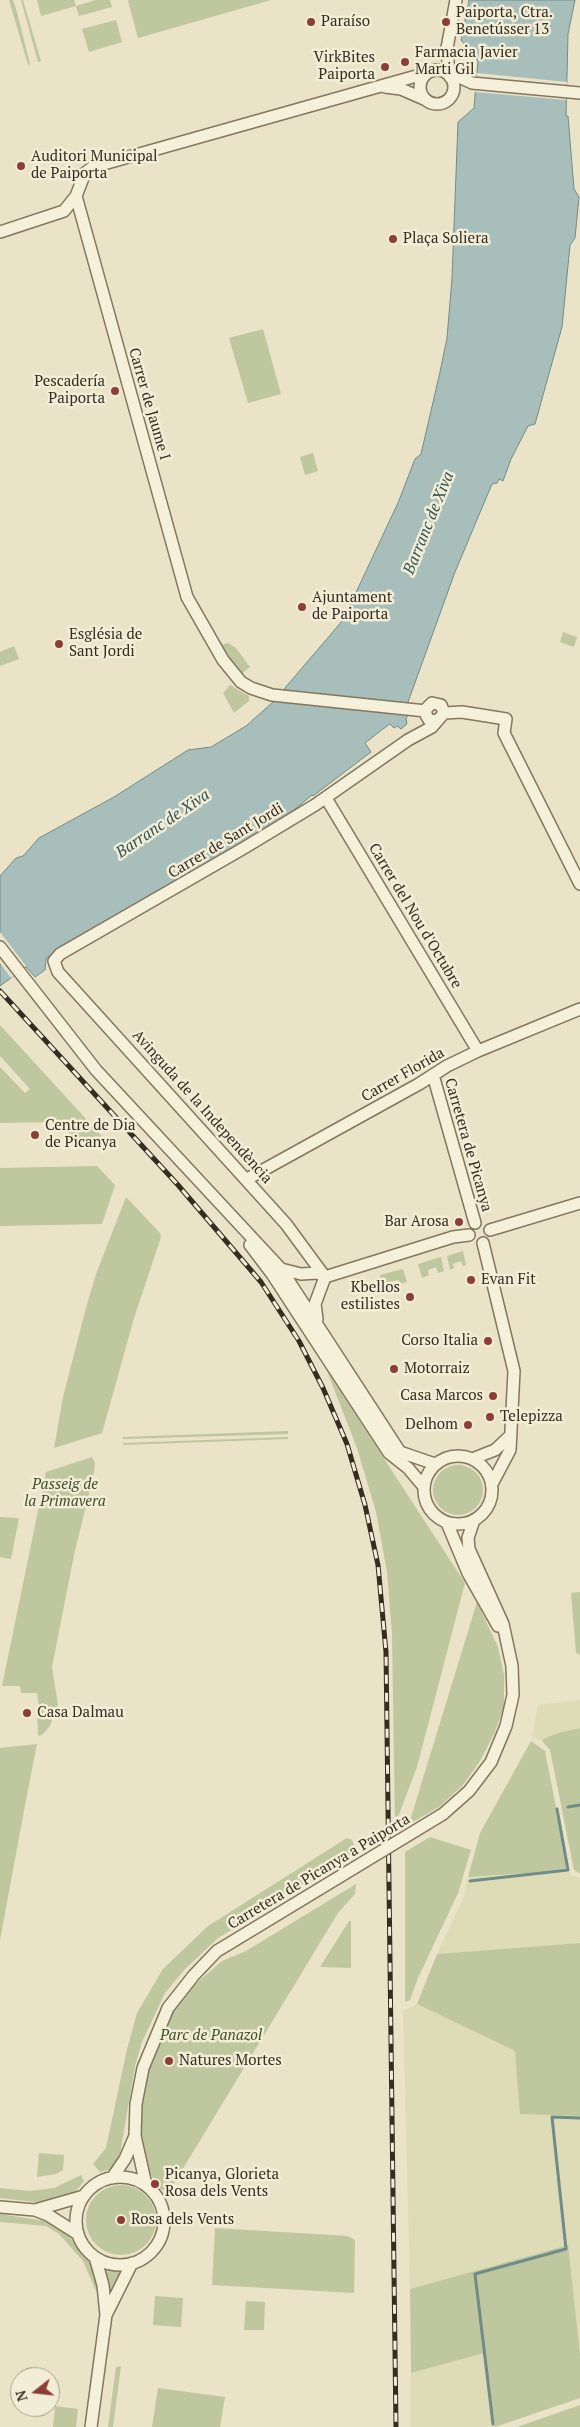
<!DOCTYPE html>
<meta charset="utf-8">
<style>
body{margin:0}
#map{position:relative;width:580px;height:2427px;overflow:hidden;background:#eae3c8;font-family:"PT Serif",serif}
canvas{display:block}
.north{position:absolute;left:10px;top:2367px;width:50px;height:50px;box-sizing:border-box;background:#f2edd6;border:1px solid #a7a08e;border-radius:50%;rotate:254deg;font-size:14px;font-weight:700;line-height:20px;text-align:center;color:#362d21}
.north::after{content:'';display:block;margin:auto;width:18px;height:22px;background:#8c3d35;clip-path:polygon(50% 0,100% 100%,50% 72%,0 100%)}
</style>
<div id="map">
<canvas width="580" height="2427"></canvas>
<div class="north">N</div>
</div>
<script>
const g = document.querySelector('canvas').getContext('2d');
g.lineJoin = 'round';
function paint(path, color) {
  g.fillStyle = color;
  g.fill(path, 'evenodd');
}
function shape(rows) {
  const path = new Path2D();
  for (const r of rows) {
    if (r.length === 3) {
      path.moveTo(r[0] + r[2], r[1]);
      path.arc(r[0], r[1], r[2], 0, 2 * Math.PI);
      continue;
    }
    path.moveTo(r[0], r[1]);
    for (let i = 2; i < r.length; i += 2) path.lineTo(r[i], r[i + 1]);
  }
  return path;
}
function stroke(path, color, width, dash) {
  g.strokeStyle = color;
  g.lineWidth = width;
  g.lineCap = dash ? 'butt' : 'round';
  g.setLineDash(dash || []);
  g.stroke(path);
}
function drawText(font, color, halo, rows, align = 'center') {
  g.font = font + ' "PT Serif",serif';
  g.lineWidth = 5;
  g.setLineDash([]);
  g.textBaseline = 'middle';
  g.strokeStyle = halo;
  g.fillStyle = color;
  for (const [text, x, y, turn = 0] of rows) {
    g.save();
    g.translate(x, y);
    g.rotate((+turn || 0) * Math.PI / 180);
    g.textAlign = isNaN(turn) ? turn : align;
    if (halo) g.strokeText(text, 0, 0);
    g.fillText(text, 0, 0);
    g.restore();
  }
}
const farmland = shape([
 [580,1700,580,1728,558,1733,543,1739,543,1742,532,1736,538,1705],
 [568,1868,571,1875,580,1878,580,1943,437,1954,464,1896,468,1877,528,1873],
 [417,2004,515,2051,551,2115,580,2116,580,2354,567,2245,410,2289,403,2011],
 [484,2352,495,2427,411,2427,411,2373]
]);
const green = shape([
 [9,0,13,0,17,12,30,64,28,65],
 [21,0,23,0,41,61,38,62],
 [37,0,74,0,76,6,96,0,110,0,112,7,79,16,76,6,41,16],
 [129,0,271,0,138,38,128,1],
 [116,20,122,42,89,52,82,29],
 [263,329,281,394,248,403,229,338],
 [313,453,318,471,305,475,300,457],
 [563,632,577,637,574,647,560,642],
 [228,643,236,648,250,667,240,675,220,645],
 [14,646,19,659,0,666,0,652],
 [230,685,249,696,249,701,234,713,223,693],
 [0,1025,87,1120,110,1145,82,1147,58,1122,0,1123,0,1067,25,1093,30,1089,0,1056],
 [97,1166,115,1185,102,1224,0,1226,0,1168],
 [126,1197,160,1233,161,1237,134,1318,102,1433,54,1448,63,1397,87,1304,96,1274],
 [463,1251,466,1265,463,1266,461,1261,453,1264,454,1268,450,1270,447,1256],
 [441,1257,444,1271,438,1273,436,1267,428,1270,429,1275,422,1278,418,1264],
 [403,1269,407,1282,400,1284,399,1280,390,1282,391,1287,384,1289,380,1275],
 [327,1371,465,1583,417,1767,395,1825,392,1634,387,1572,376,1512,357,1448],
 [288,1431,288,1434,123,1439,123,1437],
 [288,1437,288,1439,123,1445,123,1443],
 [92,1457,95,1463,94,1473,74,1555,52,1667,58,1705,50,1726,42,1735,38,1736,37,1708,39,1708,37,1693,21,1693,20,1686,2,1686,46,1472],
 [458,1490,25],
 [0,1517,19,1518,11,1559,0,1557],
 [580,1592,580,1655,576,1653,571,1593],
 [477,1602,498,1647,504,1675,504,1706,495,1732,480,1761,463,1785,439,1807,409,1824],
 [580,1728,580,1873,579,1873,574,1870,550,1750,543,1742,543,1739,558,1733],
 [531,1741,545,1751,568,1868,528,1873,468,1877,480,1833],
 [37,1744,26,1800,0,1940,0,1748],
 [430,1837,471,1850,458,1893,418,1978,410,2000,405,2002,405,1852],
 [347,1838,352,1840,357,1854,218,1938,185,1969,165,1993,142,2042,135,2066,119,2160,116,2168,100,2172,93,2164,106,2148,127,2049,137,2013,163,1969,208,1926],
 [356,1884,355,1894,338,1913,173,2185,168,2189,161,2190,147,2169,140,2133,141,2105,146,2074,167,2020,176,2006,193,1986,222,1961,246,1951],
 [349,1921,351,1921,351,1968,320,1967],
 [580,1943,580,2116,520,2114,515,2051,417,2004,437,1954],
 [39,2153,64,2155,63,2170,56,2174,37,2177],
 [81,2175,84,2181,74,2194,51,2201,35,2202,0,2198,0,2188,29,2191,54,2188],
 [121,2220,35],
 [0,2214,45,2221,56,2225,69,2236,90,2263,98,2283,98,2291,96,2291,83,2261,59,2234,46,2226,0,2222],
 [215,2228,348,2236,355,2240,354,2293,212,2285],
 [568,2245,580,2354,580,2398,495,2427,484,2353,411,2373,410,2289],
 [104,2269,124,2271,110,2293,108,2280],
 [155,2296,183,2298,181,2327,153,2325],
 [246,2301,265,2302,264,2330,244,2330],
 [121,2366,113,2427,108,2427,116,2367],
 [158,2388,225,2397,220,2427,152,2427],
 [580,2405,580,2427,517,2427],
 [55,2406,78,2409,76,2427,53,2427]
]);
const water = shape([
 [469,0,575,0,568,34,566,116,568,116,574,189,579,197,575,238,570,245,562,327,535,424,528,426,511,459,503,481,499,479,497,483,492,484,455,572,408,702,409,715,406,718,407,724,401,729,397,726,394,728,390,724,383,729,365,743,371,752,313,796,312,795,283,819,46,958,45,970,35,977,26,967,0,986,0,876,16,858,23,856,39,838,114,797,188,750,211,747,246,726,273,702,343,620,398,503,415,459,421,454,440,372,447,338,452,278,458,122,474,108,478,61,461,40,469,0]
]);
const pier = shape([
 [477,73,567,82,566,100,475,92],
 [0,932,26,966,11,978,0,963]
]);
const stream = shape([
 [568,1807,580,1805],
 [470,1881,568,1870,557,1809],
 [493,2424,475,2274,566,2249,552,2117,580,2118]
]);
const minor = shape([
 [437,87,17],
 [449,75,447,48,456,0],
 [450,77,459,77,472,83,580,93],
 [385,87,401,89,424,99],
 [76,196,187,597,223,660,241,682,251,688,272,695,426,711],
 [0,232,64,211,76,196,85,173,93,167,427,73],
 [444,713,462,712,506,719,504,733,580,884],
 [326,798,478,1051],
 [0,947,96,1070,281,1269,400,1452,435,1464],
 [433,1075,475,1223],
 [247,1179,419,1084,447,1066,478,1051,580,1009],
 [490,1230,580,1203],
 [483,1243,514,1371,510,1450,492,1484],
 [250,1245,272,1274,389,1453,408,1468,424,1487],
 [281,1269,301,1274,318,1273,325,1277],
 [325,1277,286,1224,58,972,54,961,60,954,244,848,315,805,408,740,432,727,444,713,441,705,432,703,426,709,426,715,429,720,437,721],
 [325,1277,453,1237,469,1235],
 [317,1319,315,1304,325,1277],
 [458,1490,34],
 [472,1459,495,1450,511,1435],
 [447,1523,468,1573,498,1626],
 [443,1814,469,1791,491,1762,506,1726,513,1695,512,1666,503,1624,469,1549,468,1538,474,1520],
 [120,2221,44],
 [112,2178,125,2159,135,2136],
 [146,2185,135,2136,136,2104,143,2068,168,2008,194,1975,217,1951,354,1868],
 [0,2207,35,2210,48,2215,78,2234],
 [35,2210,84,2196],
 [106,2315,132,2263],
 [91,2427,106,2315,103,2285,95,2257]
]);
const rail = shape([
 [0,991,178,1185,261,1282,299,1341,323,1388,347,1444,365,1505,378,1565,386,1652,396,2427]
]);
const minorBridge = shape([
 [354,1868,443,1814]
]);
const markers = [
 [311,22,5,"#8c3d35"],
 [446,22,5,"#8c3d35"],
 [405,62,5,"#8c3d35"],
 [385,67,5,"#8c3d35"],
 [21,166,5,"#8c3d35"],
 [393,239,5,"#8c3d35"],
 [115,391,5,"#8c3d35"],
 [302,607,5,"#8c3d35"],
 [59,644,5,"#8c3d35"],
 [35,1135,5,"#8c3d35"],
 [459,1222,5,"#8c3d35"],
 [471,1280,5,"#8c3d35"],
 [410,1297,5,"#8c3d35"],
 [488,1341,5,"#8c3d35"],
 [394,1369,5,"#8c3d35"],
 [493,1396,5,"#8c3d35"],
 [490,1417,5,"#8c3d35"],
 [468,1425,5,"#8c3d35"],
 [27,1713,5,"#8c3d35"],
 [169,2061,5,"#8c3d35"],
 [155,2184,5,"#8c3d35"],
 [121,2220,5,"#8c3d35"]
];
const poiNames = [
 ["Paiporta, Ctra.",456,13],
 ["Benetússer 13",456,30],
 ["Paraíso",321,22],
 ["Farmacia Javier",415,53],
 ["Marti Gil",415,70],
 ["VirkBites",375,58,"right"],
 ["Paiporta",375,75,"right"],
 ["Auditori Municipal",31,157],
 ["de Paiporta",31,174],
 ["Plaça Soliera",403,239],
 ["Pescadería",105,382,"right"],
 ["Paiporta",105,399,"right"],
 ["Ajuntament",312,598],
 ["de Paiporta",312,615],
 ["Església de",69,635],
 ["Sant Jordi",69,652],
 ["Centre de Dia",45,1126],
 ["de Picanya",45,1143],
 ["Bar Arosa",449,1222,"right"],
 ["Evan Fit",481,1280],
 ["Kbellos",400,1288,"right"],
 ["estilistes",400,1305,"right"],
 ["Corso Italia",478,1341,"right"],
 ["Motorraiz",404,1369],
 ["Casa Marcos",483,1396,"right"],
 ["Telepizza",500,1417],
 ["Delhom",458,1425,"right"],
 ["Casa Dalmau",37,1713],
 ["Natures Mortes",179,2061],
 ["Picanya, Glorieta",165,2175],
 ["Rosa dels Vents",165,2192],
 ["Rosa dels Vents",131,2220]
];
const streetNames = [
 ["Carrer de Jaume I",149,404,74],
 ["Carrer de Sant Jordi",226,841,-31],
 ["Carrer del Nou d'Octubre",415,916,59],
 ["Carrer Florida",403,1075,-30],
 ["Avinguda de la Independència",202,1107,48],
 ["Carretera de Picanya",468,1145,74],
 ["Carretera de Picanya a Paiporta",319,1872,-31]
];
const parkNames = [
 ["Passeig de",65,1485],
 ["la Primavera",65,1502],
 ["Parc de Panazol",211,2036]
];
const waterNames = [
 ["Barranc de Xiva",429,523,-68],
 ["Barranc de Xiva",163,824,-34]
];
paint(farmland, '#dedcb6');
paint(green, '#bec79d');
paint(water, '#a8beba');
stroke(water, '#708c88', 1);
paint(pier, '#eae3c8');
stroke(stream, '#708c88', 3);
stroke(minor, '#84765f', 14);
stroke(minor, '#f5f0da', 11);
stroke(rail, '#362d21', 5);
stroke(rail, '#f2edd6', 3, [9]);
stroke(minorBridge, '#84765f', 14, []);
stroke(minorBridge, '#f5f0da', 11);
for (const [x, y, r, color] of markers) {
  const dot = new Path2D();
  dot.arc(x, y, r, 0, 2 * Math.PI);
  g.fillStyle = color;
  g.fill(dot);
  stroke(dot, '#f2edd6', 2);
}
drawText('15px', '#362d21', '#f2edd6', poiNames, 'left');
drawText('15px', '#362d21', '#f2edd6', streetNames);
drawText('italic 15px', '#42502a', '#f2edd6', parkNames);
drawText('italic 16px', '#325254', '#f2edd6', waterNames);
</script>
